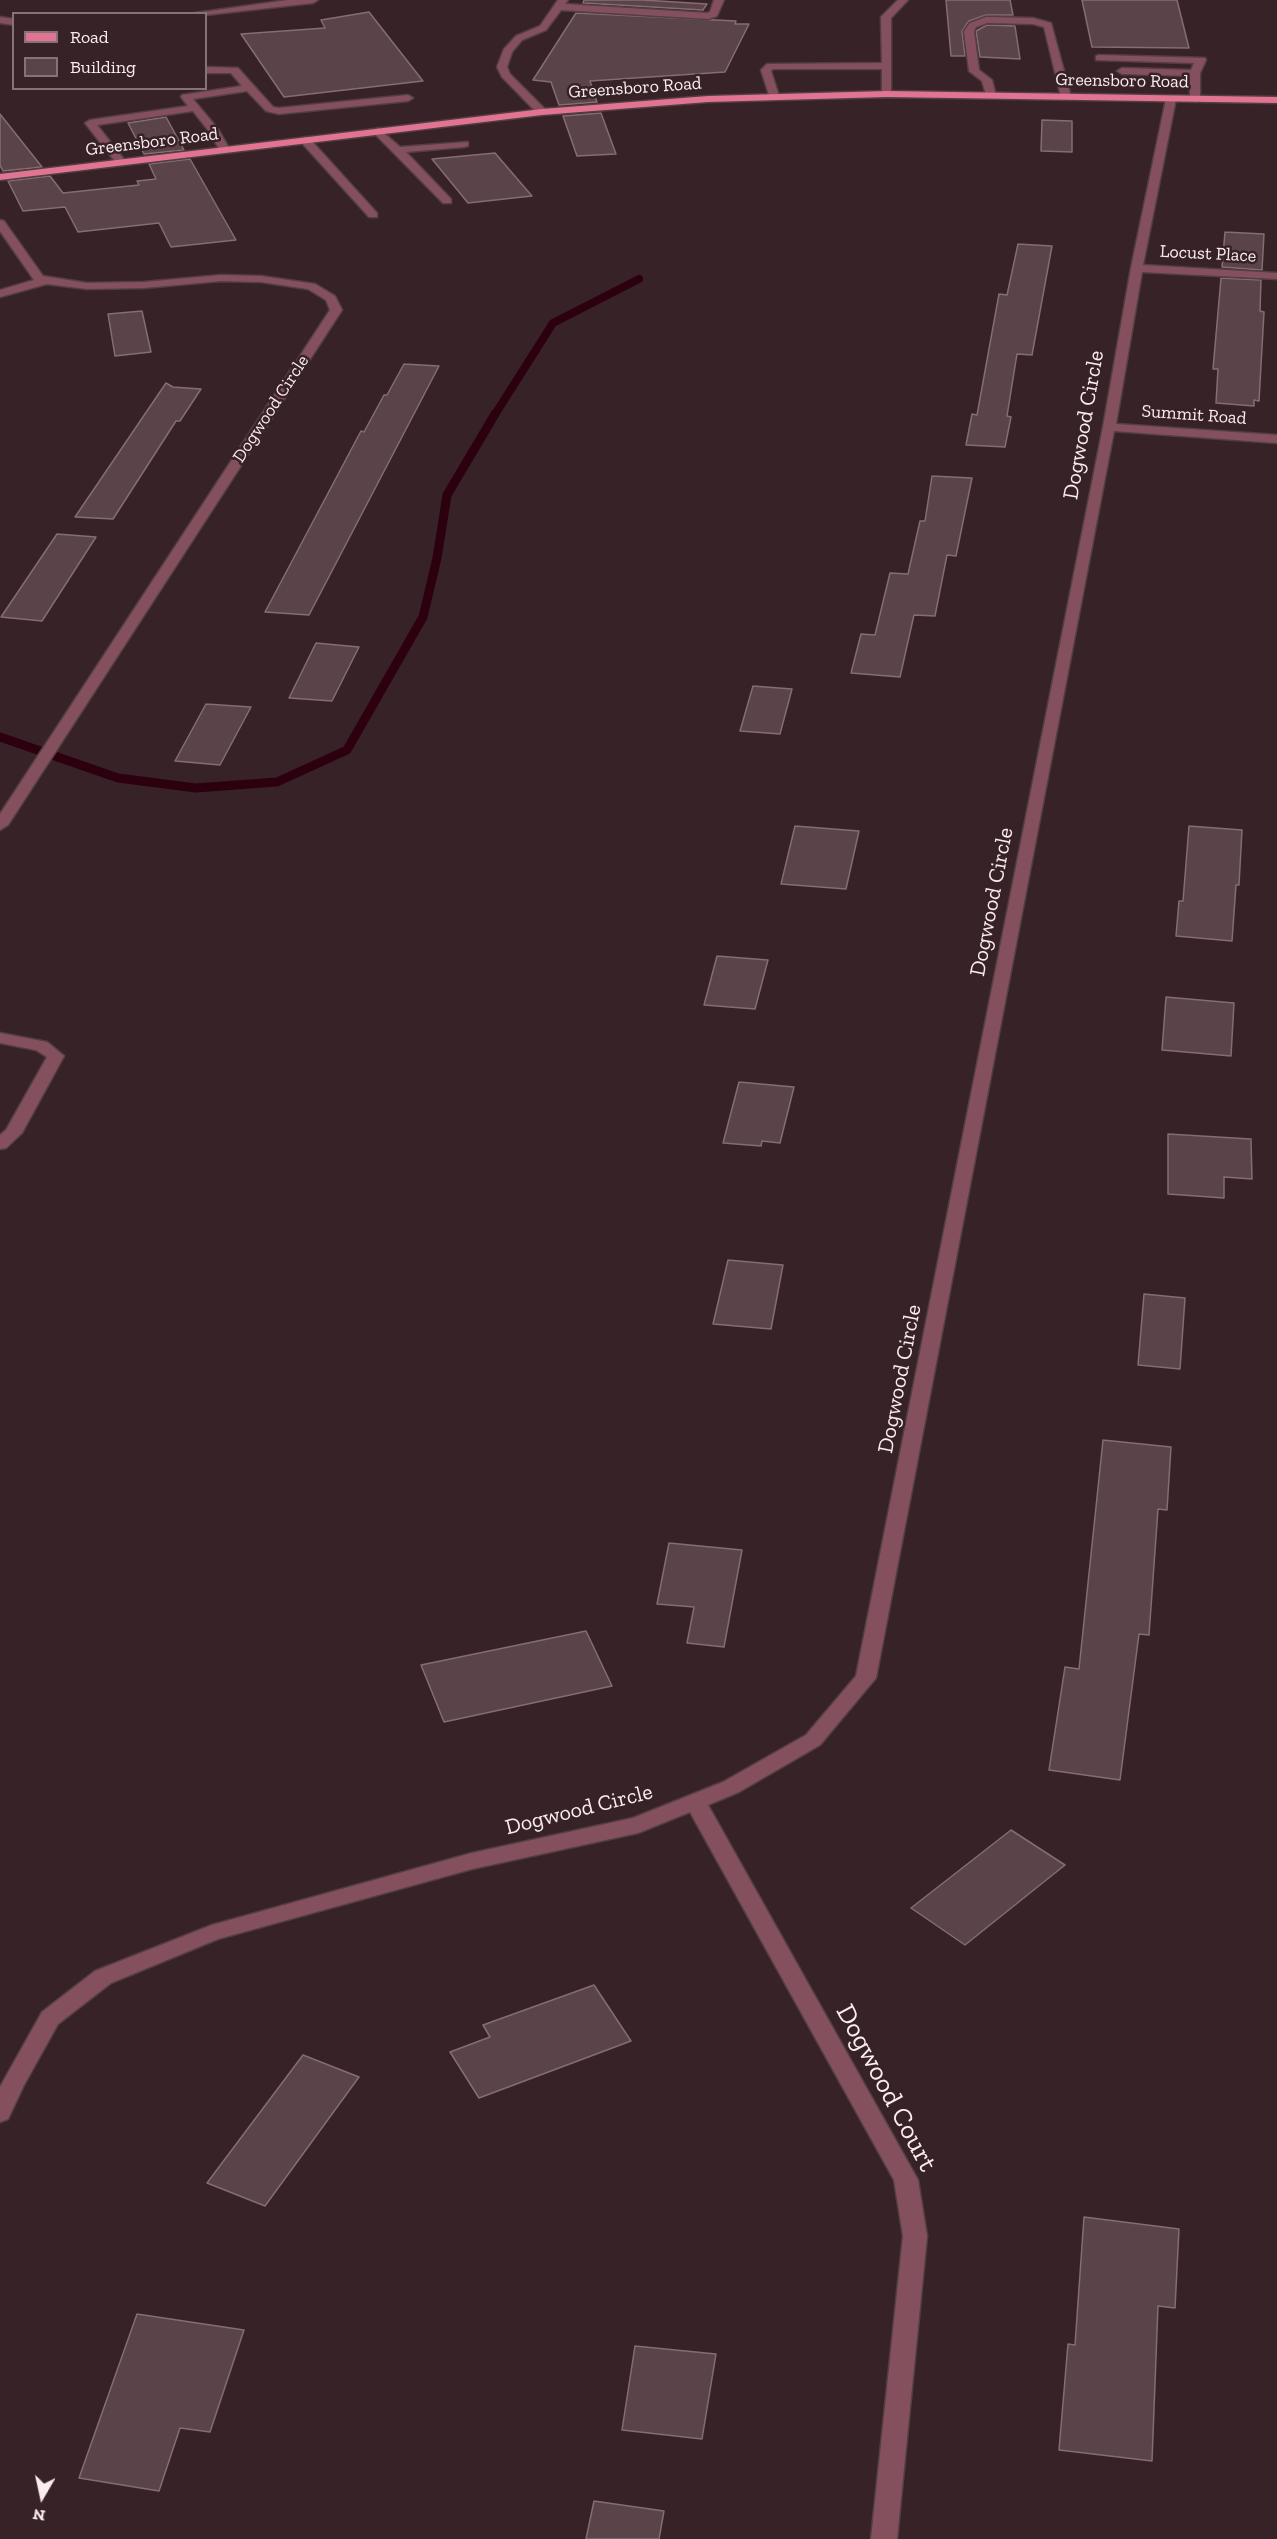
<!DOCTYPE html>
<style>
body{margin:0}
#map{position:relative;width:1277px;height:2539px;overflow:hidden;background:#362227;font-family:"Zilla Slab",serif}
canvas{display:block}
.legend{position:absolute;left:12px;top:12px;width:195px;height:78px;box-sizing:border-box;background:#362227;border:2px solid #857377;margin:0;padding:8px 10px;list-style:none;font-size:18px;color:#fbecef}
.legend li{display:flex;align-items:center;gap:12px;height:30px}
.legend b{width:30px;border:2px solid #857377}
.north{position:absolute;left:12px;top:2467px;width:60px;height:60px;-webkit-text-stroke:4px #362227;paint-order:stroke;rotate:189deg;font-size:16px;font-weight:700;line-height:24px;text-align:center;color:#fbecef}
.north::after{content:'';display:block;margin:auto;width:21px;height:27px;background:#fbecef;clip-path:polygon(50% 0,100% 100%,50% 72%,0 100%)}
</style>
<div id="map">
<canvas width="1277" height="2539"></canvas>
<ul class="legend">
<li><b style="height:8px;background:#e07492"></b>Road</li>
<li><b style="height:16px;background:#5b4449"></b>Building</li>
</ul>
<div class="north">N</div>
</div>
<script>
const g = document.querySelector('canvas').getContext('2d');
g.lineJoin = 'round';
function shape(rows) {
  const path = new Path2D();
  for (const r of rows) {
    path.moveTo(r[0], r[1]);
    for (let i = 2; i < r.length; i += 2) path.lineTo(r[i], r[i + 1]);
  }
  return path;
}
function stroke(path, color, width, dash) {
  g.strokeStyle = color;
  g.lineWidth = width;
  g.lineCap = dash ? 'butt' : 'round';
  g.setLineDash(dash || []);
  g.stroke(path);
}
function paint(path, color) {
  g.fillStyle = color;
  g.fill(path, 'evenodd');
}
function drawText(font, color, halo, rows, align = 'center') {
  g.font = font + ' "Zilla Slab",serif';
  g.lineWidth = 5;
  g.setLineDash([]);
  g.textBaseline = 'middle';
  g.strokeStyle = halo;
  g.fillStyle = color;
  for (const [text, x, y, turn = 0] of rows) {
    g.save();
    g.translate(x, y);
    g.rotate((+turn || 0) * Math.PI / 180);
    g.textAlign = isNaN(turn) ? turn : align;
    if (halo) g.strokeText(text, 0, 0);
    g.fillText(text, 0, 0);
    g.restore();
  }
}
const streamFar1 = shape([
 [494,416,553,323,639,279]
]);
const stream = shape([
 [0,737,118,778,196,788,277,782,347,750,423,617,437,558,447,495,495,414]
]);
const building = shape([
 [584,0,643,0,707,4,703,10,583,3,584,0],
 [946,0,1010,0,1013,15,986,15,969,21,962,31,965,56,951,56,946,0],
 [1082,0,1177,0,1189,48,1092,47,1082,0],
 [369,12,423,81,284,97,241,34,325,28,321,20,369,12],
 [576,13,736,21,735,24,749,24,725,72,590,81,597,102,559,105,551,82,533,80,576,13],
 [987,25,1015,26,1020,59,980,57,976,31,987,25],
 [601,113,616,154,577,156,563,116,601,113],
 [0,114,42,167,3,171,0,165,0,114],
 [166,117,184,150,144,154,128,123,166,117],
 [1042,120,1072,121,1072,152,1041,151,1042,120],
 [495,153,532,196,468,203,432,159,495,153],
 [190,159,236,240,171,247,159,223,78,232,65,207,23,211,8,181,50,176,63,193,139,185,137,181,156,179,149,164,190,159],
 [1225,232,1264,234,1262,270,1222,267,1225,232],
 [1018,244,1052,246,1032,355,1017,354,1007,416,1011,417,1005,447,966,445,972,414,977,415,999,294,1007,295,1018,244],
 [1221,278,1261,280,1260,311,1264,312,1259,401,1254,400,1254,406,1216,403,1218,369,1213,369,1221,278],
 [142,311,151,352,115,356,108,314,142,311],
 [404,364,439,366,309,615,265,612,361,431,364,432,384,395,387,395,404,364],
 [166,383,173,387,201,389,180,421,176,421,113,519,75,517,166,383],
 [932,476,972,478,956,556,947,555,935,616,914,615,900,677,851,673,861,634,875,635,890,573,908,574,920,521,925,521,932,476],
 [57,534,96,537,42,621,1,617,57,534],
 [316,643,359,647,332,701,289,698,316,643],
 [753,686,792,689,780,734,740,731,753,686],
 [206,704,251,707,220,765,175,761,206,704],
 [795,826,859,831,846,889,781,884,795,826],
 [1189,826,1242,830,1239,885,1236,885,1232,941,1176,936,1179,901,1183,901,1189,826],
 [717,956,768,960,755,1009,704,1005,717,956],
 [1166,997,1234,1003,1231,1056,1162,1050,1166,997],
 [739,1082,794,1087,780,1143,762,1141,761,1146,723,1143,739,1082],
 [1168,1134,1251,1139,1252,1179,1224,1177,1224,1198,1168,1194,1168,1134],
 [728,1260,783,1265,771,1329,713,1324,728,1260],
 [1144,1294,1185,1298,1180,1369,1138,1365,1144,1294],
 [1103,1440,1171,1447,1167,1510,1158,1509,1149,1635,1139,1634,1120,1780,1049,1770,1065,1667,1079,1669,1103,1440],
 [669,1543,742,1550,724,1647,687,1643,694,1607,657,1604,669,1543],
 [586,1631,612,1686,444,1722,421,1665,586,1631],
 [1011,1830,1065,1865,965,1945,911,1908,1011,1830],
 [594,1985,631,2041,479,2098,450,2052,490,2037,483,2025,594,1985],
 [303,2055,359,2077,265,2206,207,2183,303,2055],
 [1084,2217,1179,2229,1175,2308,1158,2306,1152,2461,1059,2450,1068,2344,1075,2345,1084,2217],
 [137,2314,244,2330,210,2432,180,2428,159,2491,79,2478,137,2314],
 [635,2346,716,2354,702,2439,622,2430,635,2346],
 [594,2501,664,2511,659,2539,586,2539,594,2501]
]);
const minor = shape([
 [288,0,318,0,313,3,206,15,206,14,188,14,288,0],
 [558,0,568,0,565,4,707,13,710,12,714,0,724,0,717,16,708,19,561,10,546,30,522,40,512,52,507,67,510,74,546,110,546,114,542,115,538,114,502,77,497,67,504,49,516,36,540,26,558,0],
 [898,0,908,0,891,18,891,96,882,94,882,69,773,69,771,71,779,96,770,98,761,70,767,64,882,63,881,17,898,0],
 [0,17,14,19,14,25,0,23,0,17],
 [986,17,1033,18,1051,23,1071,97,1070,99,1061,97,1044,27,1033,24,987,23,976,27,974,31,979,70,992,80,996,96,987,98,982,81,969,71,964,31,970,23,986,17],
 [1099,55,1205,58,1206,60,1200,73,1200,99,1195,102,1190,99,1190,76,1122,74,1117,71,1122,68,1191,70,1194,63,1096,60,1096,56,1099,55],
 [206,67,238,68,273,107,279,108,408,95,413,98,408,101,279,114,266,111,247,91,193,99,218,129,230,150,229,152,221,152,208,130,193,111,97,125,126,162,121,165,117,164,85,123,90,120,188,106,181,97,182,95,242,86,231,73,206,73,206,67],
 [1171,96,1176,99,1143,265,1277,273,1277,279,1142,272,1116,424,1277,435,1277,443,1114,431,876,1678,820,1745,739,1792,708,1805,918,2180,927,2236,897,2539,871,2539,903,2236,894,2180,690,1812,638,1833,472,1869,218,1939,111,1983,58,2024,24,2085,8,2119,0,2122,0,2087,42,2012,95,1971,212,1925,472,1853,633,1818,723,1782,806,1735,856,1676,1103,427,1131,268,1166,99,1171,96],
 [378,128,400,147,468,142,468,146,464,147,406,152,451,199,451,203,443,203,374,133,373,131,378,128],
 [305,137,309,138,377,213,377,217,369,217,301,142,300,140,305,137],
 [0,220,4,221,43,276,87,283,144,282,221,275,261,276,315,284,335,296,342,310,8,825,0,830,0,814,330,310,326,300,308,289,261,282,221,281,144,288,87,289,47,284,0,297,0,290,34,280,0,231,0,220],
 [0,1033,47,1042,64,1056,22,1133,6,1148,0,1149,0,1135,6,1130,47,1057,36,1050,0,1043,0,1033]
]);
const major = shape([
 [887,91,1277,97,1277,103,887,97,708,102,542,115,0,180,0,174,542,109,708,96,887,91]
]);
const farStreetnames = [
 ["Greensboro Road",1122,81,1],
 ["Greensboro Road",635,88,-4],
 ["Greensboro Road",152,142,-7],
 ["Locust Place",1208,254,3],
 ["Dogwood Circle",271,409,-57],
 ["Summit Road",1194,415,4]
];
const streetNames = [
 ["Dogwood Circle",1084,425,-80],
 ["Dogwood Circle",992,902,-79],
 ["Dogwood Circle",900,1379,-79],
 ["Dogwood Circle",579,1810,-14]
];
const nearStreetnames = [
 ["Dogwood Court",886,2088,62]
];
stroke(streamFar1, '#2d000f', 8);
stroke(stream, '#2d000f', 9);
paint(building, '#5b4449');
stroke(building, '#856d72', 1.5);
stroke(minor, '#523e43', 3);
stroke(major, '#523e43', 3);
paint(minor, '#85505e');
paint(major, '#e07492');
drawText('18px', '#fbecef', '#362227', farStreetnames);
drawText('22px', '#fbecef', '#362227', streetNames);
drawText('27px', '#fbecef', '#362227', nearStreetnames);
</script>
